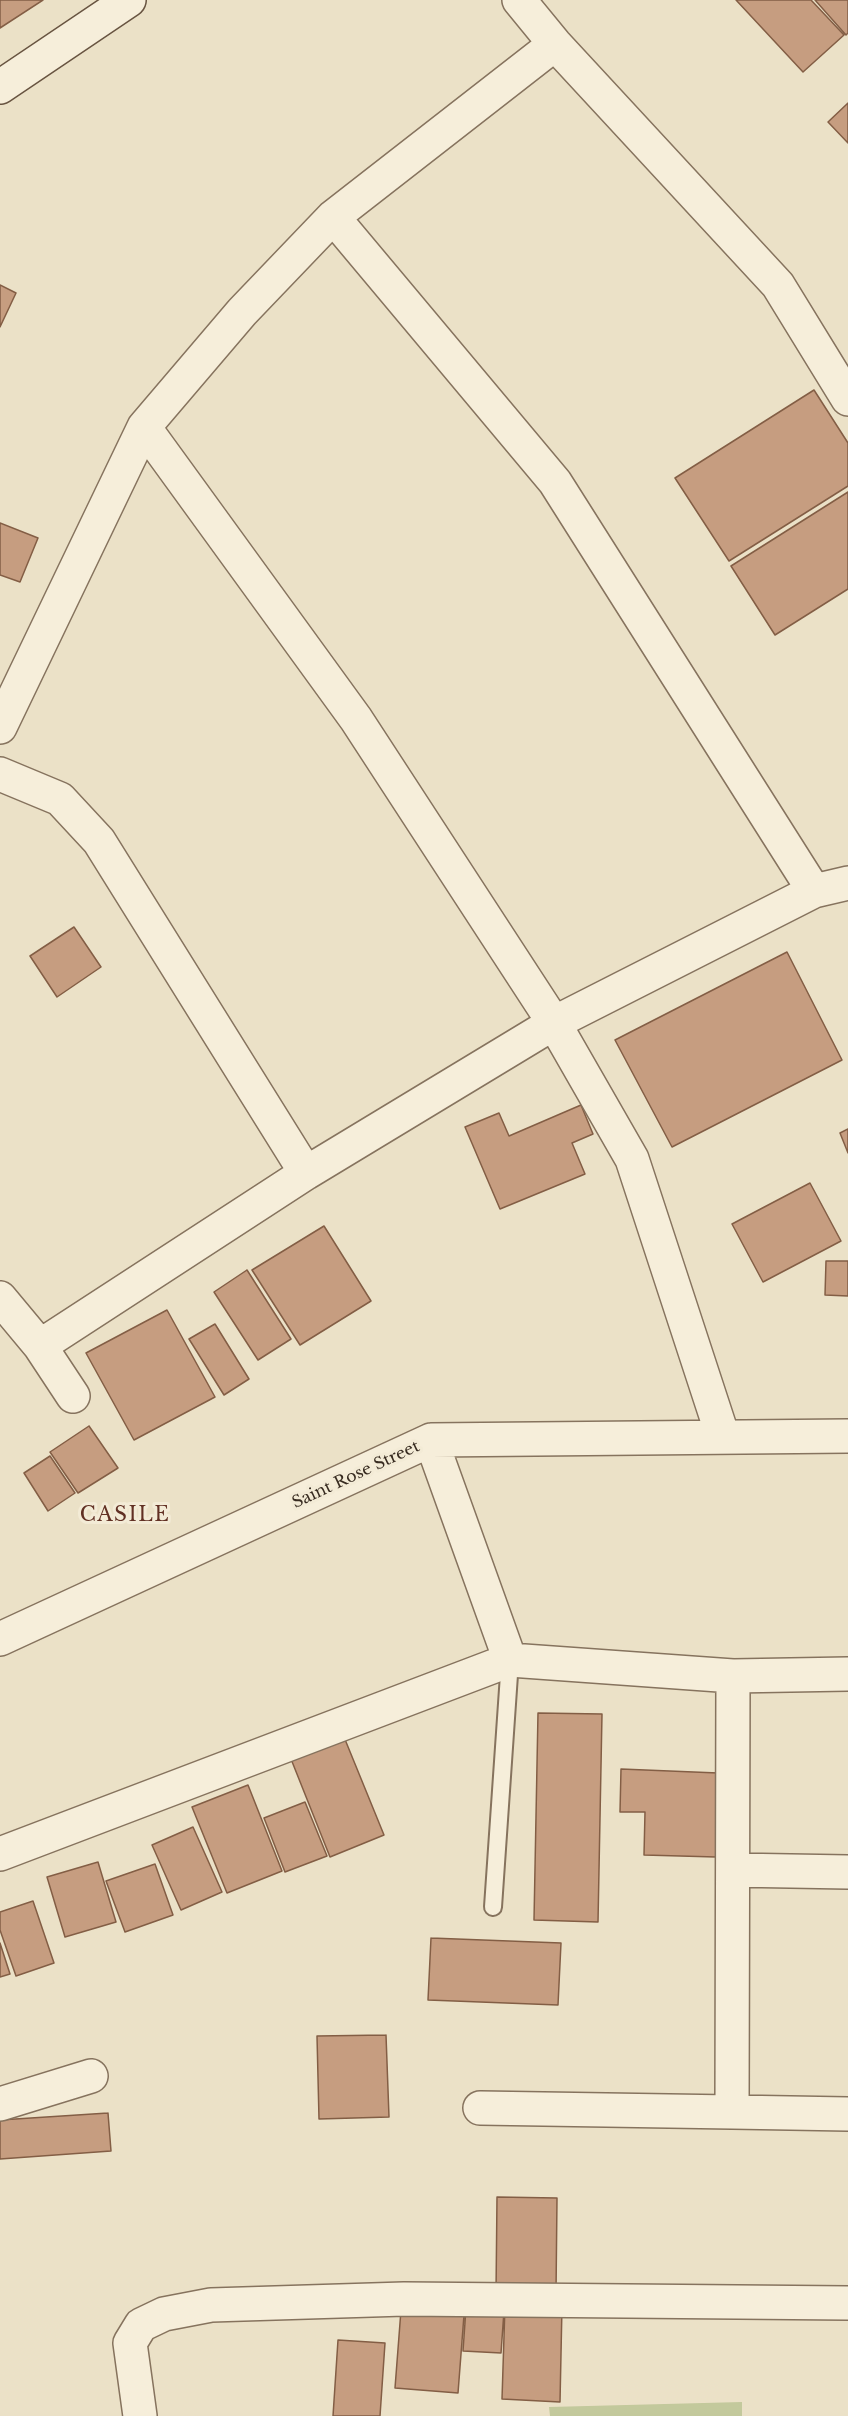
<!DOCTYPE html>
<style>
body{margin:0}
canvas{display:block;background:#ebe1c7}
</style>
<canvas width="848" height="2416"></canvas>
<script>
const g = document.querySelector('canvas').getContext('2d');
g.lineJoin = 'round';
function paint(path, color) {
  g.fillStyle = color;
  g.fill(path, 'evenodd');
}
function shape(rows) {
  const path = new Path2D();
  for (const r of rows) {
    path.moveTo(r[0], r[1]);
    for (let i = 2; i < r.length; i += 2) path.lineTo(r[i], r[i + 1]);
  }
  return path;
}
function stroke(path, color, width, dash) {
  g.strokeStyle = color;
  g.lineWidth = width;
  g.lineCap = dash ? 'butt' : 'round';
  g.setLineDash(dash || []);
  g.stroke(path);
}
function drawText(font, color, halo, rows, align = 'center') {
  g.font = font + ' "Libre Baskerville",serif';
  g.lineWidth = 6;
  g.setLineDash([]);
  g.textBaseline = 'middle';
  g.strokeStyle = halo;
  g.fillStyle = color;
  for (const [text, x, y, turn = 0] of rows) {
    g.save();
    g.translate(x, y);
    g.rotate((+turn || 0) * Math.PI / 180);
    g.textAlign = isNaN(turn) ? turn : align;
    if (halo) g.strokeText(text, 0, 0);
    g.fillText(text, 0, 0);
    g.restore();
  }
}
const green = shape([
 [742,2402,742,2416,550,2416,549,2407]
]);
const building = shape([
 [0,0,43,0,0,28,0,0],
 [736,0,811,0,844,35,803,72,736,0],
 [815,0,848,0,848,33,846,35,815,0],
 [848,103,848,143,828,122,848,103],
 [0,285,16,293,0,327,0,285],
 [814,390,848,443,848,486,729,561,675,478,814,390],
 [848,492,848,589,775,635,731,566,848,492],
 [0,523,38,538,20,582,0,575,0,523],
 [74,927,101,967,57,997,30,956,74,927],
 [787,952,842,1060,672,1147,615,1040,787,952],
 [581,1105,593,1134,572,1143,585,1174,500,1209,465,1127,499,1113,509,1136,581,1105],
 [848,1129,848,1153,840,1133,848,1129],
 [810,1183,841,1241,763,1282,732,1224,810,1183],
 [324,1226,371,1301,300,1345,252,1270,324,1226],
 [826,1261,848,1261,848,1296,825,1295,826,1261],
 [247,1270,291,1339,258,1360,214,1292,247,1270],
 [167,1310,215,1397,134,1440,86,1353,167,1310],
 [215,1324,249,1379,224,1395,189,1339,215,1324],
 [89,1426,118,1468,78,1493,50,1452,89,1426],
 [50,1456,75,1493,48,1511,24,1473,50,1456],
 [538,1713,602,1714,598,1922,534,1920,538,1713],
 [344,1737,384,1835,330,1857,291,1759,344,1737],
 [621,1769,718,1773,716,1857,644,1855,645,1812,620,1812,621,1769],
 [248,1785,282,1871,227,1893,192,1807,248,1785],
 [305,1802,327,1856,285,1872,264,1818,305,1802],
 [193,1827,222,1892,181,1910,152,1845,193,1827],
 [98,1862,116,1922,65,1937,47,1877,98,1862],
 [155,1864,173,1915,125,1932,106,1881,155,1864],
 [33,1901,54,1963,16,1976,0,1930,0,1912,33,1901],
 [431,1938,561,1943,558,2005,428,2000,431,1938],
 [0,1943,10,1974,0,1977,0,1943],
 [386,2035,389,2117,319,2119,317,2036,386,2035],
 [108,2113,111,2151,0,2159,0,2120,108,2113],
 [497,2197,557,2198,556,2293,496,2293,497,2197],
 [505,2305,562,2306,560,2402,502,2399,505,2305],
 [466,2308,504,2311,501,2353,463,2351,466,2308],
 [401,2310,464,2315,458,2393,395,2388,401,2310],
 [338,2340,385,2343,380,2416,333,2416,338,2340]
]);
const lane = shape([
 [493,1907,510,1660]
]);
const street = shape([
 [519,0,555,44,778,285,848,399],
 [333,217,555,482,814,891],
 [144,427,356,719,554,1023,632,1159,723,1437],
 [0,727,144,427,242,312,333,217,555,44],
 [0,774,60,799,99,841,306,1173],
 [0,1298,40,1346,73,1396],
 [40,1346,306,1173,554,1023,814,891,848,883],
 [431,1440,510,1660],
 [0,1639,431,1440,848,1436],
 [733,1676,732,2112,848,2114],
 [0,1854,510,1660,733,1676,848,1674],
 [733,1870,848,1872],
 [0,2104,91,2076],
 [480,2108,732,2112],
 [140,2416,130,2343,141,2325,164,2314,211,2305,404,2299,848,2303]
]);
const secondary = shape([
 [0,87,129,0]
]);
const streetNames = [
 ["Saint Rose Street",356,1475,-25]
];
const quarterNames = [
 ["CASILE",125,1515]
];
paint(green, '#c3c99c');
paint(building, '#c69d80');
stroke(building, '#835e45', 1.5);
stroke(lane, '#86735e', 20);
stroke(street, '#86735e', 36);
stroke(secondary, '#685441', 36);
stroke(lane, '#f6eeda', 16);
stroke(street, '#f6eeda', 33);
stroke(secondary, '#f6eeda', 33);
drawText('16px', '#372b20', '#f3ebd6', streetNames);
g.letterSpacing = '1.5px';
drawText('20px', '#613023', '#f3ebd6', quarterNames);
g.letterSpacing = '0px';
</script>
